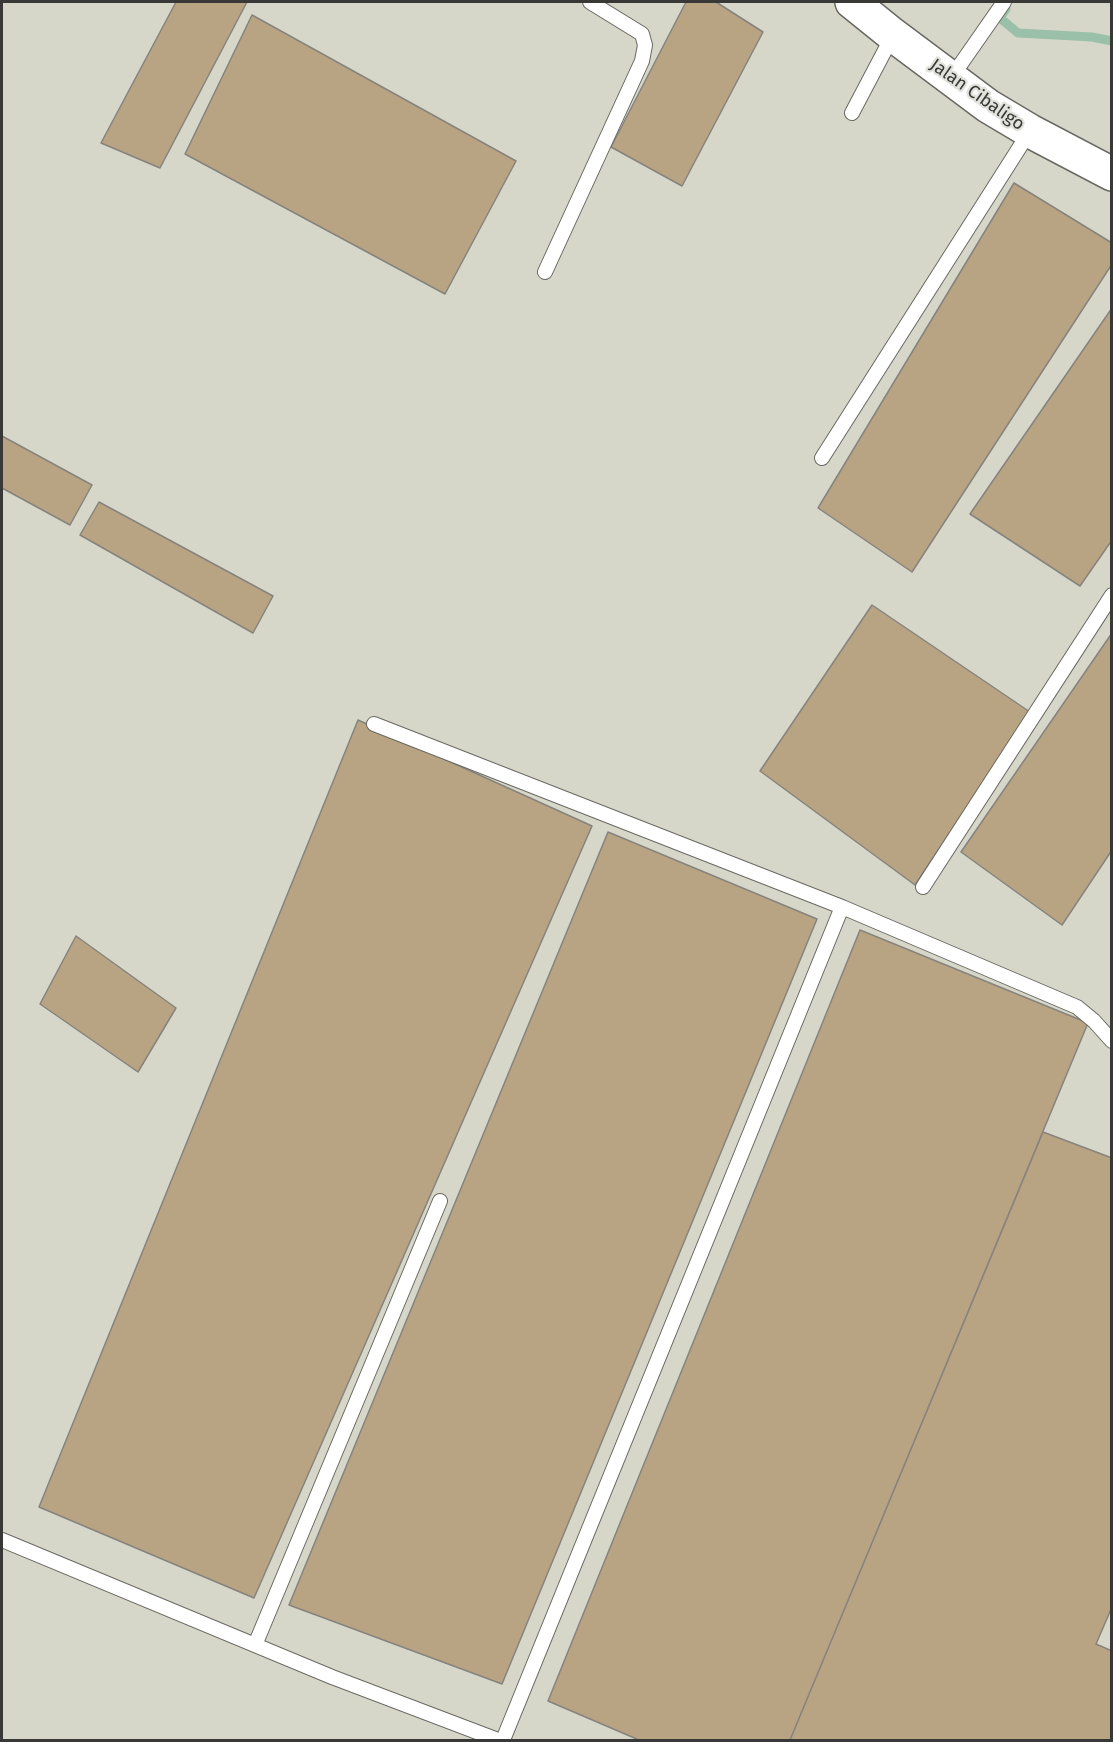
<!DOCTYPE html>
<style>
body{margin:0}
#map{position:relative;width:1113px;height:1742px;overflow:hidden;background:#e2e2dc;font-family:"Fira Sans",sans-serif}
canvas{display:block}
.frame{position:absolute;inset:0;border:3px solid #383836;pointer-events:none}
</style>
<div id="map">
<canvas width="1113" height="1742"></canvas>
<div class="frame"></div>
</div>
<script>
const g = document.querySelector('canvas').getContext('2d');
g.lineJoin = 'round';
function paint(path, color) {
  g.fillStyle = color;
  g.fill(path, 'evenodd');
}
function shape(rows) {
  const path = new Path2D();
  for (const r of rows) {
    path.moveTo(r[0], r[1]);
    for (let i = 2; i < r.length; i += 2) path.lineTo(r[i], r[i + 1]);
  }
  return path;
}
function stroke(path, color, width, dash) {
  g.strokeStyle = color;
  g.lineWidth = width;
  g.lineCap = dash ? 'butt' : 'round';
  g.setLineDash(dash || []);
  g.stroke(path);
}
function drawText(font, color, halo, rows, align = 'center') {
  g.font = font + ' "Fira Sans",sans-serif';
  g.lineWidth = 4.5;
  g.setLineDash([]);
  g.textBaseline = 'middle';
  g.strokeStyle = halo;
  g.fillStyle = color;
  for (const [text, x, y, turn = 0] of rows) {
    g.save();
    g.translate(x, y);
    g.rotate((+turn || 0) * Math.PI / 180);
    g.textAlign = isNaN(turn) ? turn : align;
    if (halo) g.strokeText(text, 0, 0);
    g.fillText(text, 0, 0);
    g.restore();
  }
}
const built = shape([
 [2,2,1111,2,1111,1740,2,1740]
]);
const stream = shape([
 [1006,9,1000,18,1018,33,1092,37,1112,41]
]);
const building = shape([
 [176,2,247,2,160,168,101,143,176,2],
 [686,2,716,2,763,32,682,186,611,147,686,2],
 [252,15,516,161,445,294,185,154,252,15],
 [1014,183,1112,243,1112,264,912,572,818,508,1014,183],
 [1112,308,1112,540,1080,586,970,514,1112,308],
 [2,436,92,485,70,525,2,488,2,436],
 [99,502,273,596,253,633,80,535,99,502],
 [872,605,1030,712,915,885,760,771,872,605],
 [1112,633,1112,850,1062,925,961,852,1112,633],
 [358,720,592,826,254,1598,39,1507,358,720],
 [608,832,817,919,502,1684,289,1605,608,832],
 [860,930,1088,1023,790,1740,639,1740,548,1701,860,930],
 [76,936,176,1008,138,1072,40,1004,76,936],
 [1043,1132,1112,1158,1112,1607,1096,1644,1112,1651,1112,1740,790,1740,1043,1132]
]);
const service = shape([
 [951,78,1004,2],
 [852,113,893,35],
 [545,272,642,61,645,45,642,34,590,2],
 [822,458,1030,131],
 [374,724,842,907,1077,1007,1094,1021,1112,1041],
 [923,887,1112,595],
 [2,1540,332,1677,498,1740],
 [255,1645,440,1201],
 [503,1740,842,907]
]);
const secondary = shape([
 [852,2,893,35,988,106,1030,131,1112,174]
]);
const streetNames = [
 ["Jalan Cibaligo",977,95,35]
];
paint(built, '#d7d7c9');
stroke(stream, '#9bc0a9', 9);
paint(building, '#b8a482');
stroke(building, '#86837f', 1.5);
stroke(service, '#696963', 16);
stroke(secondary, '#696963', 36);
stroke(service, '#fff', 14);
stroke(secondary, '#fff', 33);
drawText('18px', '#383836', '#e2e2dc', streetNames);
</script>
